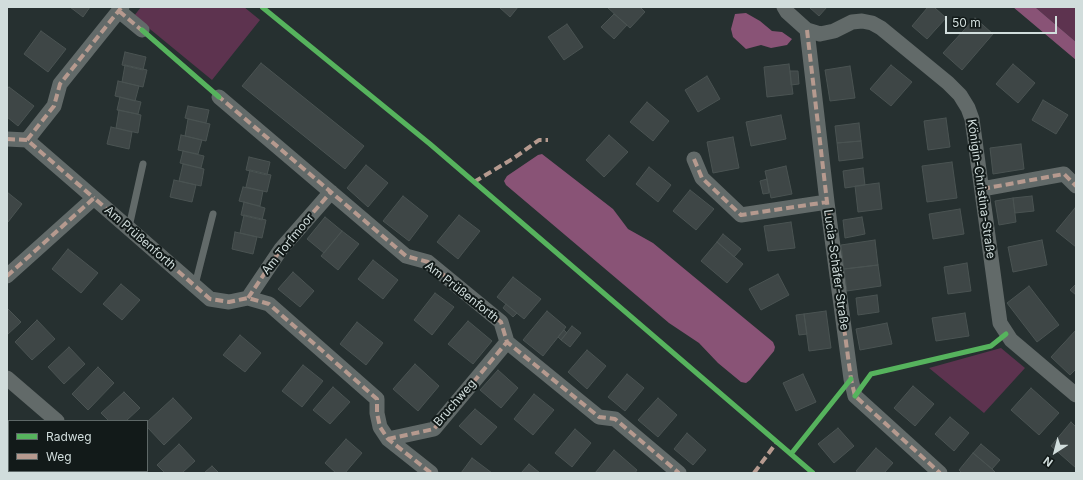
<!DOCTYPE html>
<meta charset="utf-8">
<style>
body{margin:0}
#map{position:relative;width:1083px;height:480px;overflow:hidden;background:#263030;font-family:Inter,sans-serif}
canvas{display:block}
.frame{position:absolute;inset:0;border:8px solid #d1dddc;pointer-events:none}
.legend{position:absolute;left:8px;top:420px;width:140px;height:52px;box-sizing:border-box;background:#121a19;border:1px solid #5e6867;margin:0;padding:5px 7px;list-style:none;font-size:12px;color:#d1dddc}
.legend li{display:flex;align-items:center;gap:8px;height:20px}
.legend b{width:20px;border:1px solid #5e6867}
.north{position:absolute;left:1035px;top:432px;width:40px;height:40px;-webkit-text-stroke:3px #121a19;paint-order:stroke;rotate:216deg;font-size:11px;font-weight:700;line-height:16px;text-align:center;color:#d1dddc}
.north::after{content:'';display:block;margin:auto;width:14px;height:18px;background:#d1dddc;clip-path:polygon(50% 0,100% 100%,50% 72%,0 100%)}
.scale{position:absolute;left:945px;top:16px;width:112px;height:18px;box-sizing:border-box;border:2px solid #d1dddc;border-top:0;padding-left:5px;font-size:12px;line-height:14px;white-space:nowrap;color:#d1dddc;-webkit-text-stroke:3px #121a19;paint-order:stroke}
</style>
<div id="map">
<canvas width="1083" height="480"></canvas>
<div class="frame"></div>
<ul class="legend">
<li><b style="height:5px;background:#56b35d"></b>Radweg</li>
<li><b style="height:5px;background:#b69a8f"></b>Weg</li>
</ul>
<div class="north">N</div>
<div class="scale">50 m</div>
</div>
<script>
const g = document.querySelector('canvas').getContext('2d');
g.lineJoin = 'round';
function paint(path, color) {
  g.fillStyle = color;
  g.fill(path, 'evenodd');
}
function shape(rows) {
  const path = new Path2D();
  for (const r of rows) {
    path.moveTo(r[0], r[1]);
    for (let i = 2; i < r.length; i += 2) path.lineTo(r[i], r[i + 1]);
  }
  return path;
}
function stroke(path, color, width, dash) {
  g.strokeStyle = color;
  g.lineWidth = width;
  g.lineCap = dash ? 'butt' : 'round';
  g.setLineDash(dash || []);
  g.stroke(path);
}
function drawText(font, color, halo, rows, align = 'center') {
  g.font = font + ' Inter,sans-serif';
  g.lineWidth = 4;
  g.setLineDash([]);
  g.textBaseline = 'middle';
  g.strokeStyle = halo;
  g.fillStyle = color;
  for (const [text, x, y, turn = 0] of rows) {
    g.save();
    g.translate(x, y);
    g.rotate((+turn || 0) * Math.PI / 180);
    g.textAlign = isNaN(turn) ? turn : align;
    if (halo) g.strokeText(text, 0, 0);
    g.fillText(text, 0, 0);
    g.restore();
  }
}
const green = shape([
 [141,7,244,7,260,20,212,80,134,16],
 [1035,7,1076,7,1076,42],
 [1001,348,1025,368,984,413,929,368]
]);
const water = shape([
 [1013,7,1035,7,1076,42,1076,60],
 [746,13,760,21,772,31,782,32,792,39,787,45,771,48,761,45,746,49,733,37,731,29,735,14],
 [542,154,613,209,628,229,653,243,773,342,775,347,774,351,750,380,746,383,741,382,718,363,699,343,669,323,506,185,504,181,507,176,538,155]
]);
const building = shape([
 [70,7,90,7,83,17,70,7],
 [499,7,518,7,510,17,499,7],
 [607,7,640,7,645,12,630,28,607,7],
 [809,7,827,7,819,16,809,7],
 [928,7,934,7,946,18,927,39,912,26,928,7],
 [614,14,627,25,614,39,601,27,614,14],
 [975,18,993,34,962,70,943,53,975,18],
 [567,24,583,47,564,60,548,37,567,24],
 [41,31,66,49,48,72,24,54,41,31],
 [125,52,146,57,143,70,122,65,125,52],
 [261,63,364,146,345,169,242,86,261,63],
 [789,64,793,94,767,97,764,67,789,64],
 [1013,64,1035,83,1018,103,996,84,1013,64],
 [125,65,147,70,143,87,122,82,125,65],
 [891,65,912,82,891,106,870,89,891,65],
 [850,66,855,98,830,101,825,70,850,66],
 [790,71,798,71,799,84,791,85,790,71],
 [707,76,720,99,698,112,685,90,707,76],
 [118,81,139,86,135,101,115,96,118,81],
 [9,87,34,106,18,126,7,117,7,89,9,87],
 [120,97,141,102,138,114,117,110,120,97],
 [1043,100,1068,115,1056,134,1032,120,1043,100],
 [647,102,669,121,653,141,630,122,647,102],
 [188,106,209,110,206,123,185,118,188,106],
 [119,110,141,115,138,133,116,128,119,110],
 [781,115,786,139,751,146,746,122,781,115],
 [946,118,950,147,928,150,924,121,946,118],
 [188,119,210,124,206,141,185,136,188,119],
 [859,123,861,141,837,143,835,126,859,123],
 [111,127,132,132,129,149,107,144,111,127],
 [181,135,202,140,198,154,178,150,181,135],
 [609,135,628,152,604,177,586,160,609,135],
 [733,137,739,168,713,173,707,142,733,137],
 [861,141,863,158,839,161,837,143,861,141],
 [1021,144,1024,169,993,174,990,148,1021,144],
 [183,151,204,156,201,168,180,163,183,151],
 [249,157,270,162,267,175,246,170,249,157],
 [952,162,957,198,927,202,922,166,952,162],
 [183,164,204,169,201,186,179,181,183,164],
 [366,165,388,183,368,207,347,188,366,165],
 [786,166,792,194,771,198,765,171,786,166],
 [649,167,671,185,658,202,636,184,649,167],
 [863,168,865,185,845,188,843,171,863,168],
 [250,170,271,175,267,192,246,187,250,170],
 [767,179,769,193,763,194,760,181,767,179],
 [174,180,196,185,192,202,170,197,174,180],
 [879,183,882,209,858,212,855,186,879,183],
 [243,187,263,191,260,206,239,201,243,187],
 [690,190,714,209,696,230,673,211,690,190],
 [7,192,22,204,8,222,7,221,7,192],
 [403,196,428,216,409,241,383,221,403,196],
 [1032,196,1034,211,1015,213,1013,198,1032,196],
 [1013,198,1016,222,999,225,995,201,1013,198],
 [244,202,265,208,262,220,241,215,244,202],
 [1075,208,1076,209,1076,247,1056,231,1075,208],
 [960,209,964,234,933,239,929,214,960,209],
 [244,215,266,220,262,238,240,233,244,215],
 [459,215,480,231,458,259,437,242,459,215],
 [325,217,342,231,324,253,307,239,325,217],
 [862,217,865,234,845,238,843,220,862,217],
 [791,222,795,248,768,251,764,226,791,222],
 [342,231,359,244,338,270,321,256,342,231],
 [235,232,257,237,253,254,232,249,235,232],
 [723,234,741,249,734,257,717,242,723,234],
 [875,240,878,265,844,269,841,245,875,240],
 [1042,240,1047,265,1013,272,1008,247,1042,240],
 [717,242,743,264,727,283,701,261,717,242],
 [68,249,98,273,81,293,52,269,68,249],
 [373,260,398,280,383,299,358,279,373,260],
 [967,263,971,291,948,294,944,267,967,263],
 [878,265,881,286,847,291,844,269,878,265],
 [293,272,314,291,300,307,278,289,293,272],
 [778,274,789,295,761,310,749,289,778,274],
 [513,277,541,299,524,319,497,297,513,277],
 [121,284,140,300,122,320,103,304,121,284],
 [1076,284,1076,295,1070,290,1076,284],
 [1029,286,1059,325,1037,342,1007,303,1029,286],
 [435,293,454,307,432,335,414,320,435,293],
 [877,295,879,312,858,315,856,298,877,295],
 [506,304,517,313,513,317,503,308,506,304],
 [7,308,21,322,7,335,7,308],
 [547,311,566,327,543,356,523,340,547,311],
 [826,311,831,348,809,351,804,314,826,311],
 [965,313,969,336,936,341,932,318,965,313],
 [804,314,807,334,799,335,796,315,804,314],
 [37,320,55,339,32,360,15,342,37,320],
 [468,321,492,341,473,364,448,344,468,321],
 [357,322,383,343,366,365,340,344,357,322],
 [887,323,892,344,860,350,856,329,887,323],
 [572,326,581,333,570,347,561,340,572,326],
 [564,330,567,333,561,340,558,337,564,330],
 [1076,330,1076,369,1070,375,1051,357,1076,330],
 [240,335,261,353,245,372,223,355,240,335],
 [69,347,85,364,64,384,48,367,69,347],
 [587,350,606,366,587,389,568,372,587,350],
 [415,364,439,386,418,411,393,389,415,364],
 [303,365,323,381,302,407,282,391,303,365],
 [98,367,114,383,88,410,72,394,98,367],
 [498,370,518,388,501,408,480,390,498,370],
 [627,374,644,388,625,411,608,397,627,374],
 [803,374,816,402,796,411,783,383,803,374],
 [913,386,934,404,915,426,894,408,913,386],
 [333,387,350,402,330,424,313,410,333,387],
 [1031,388,1059,413,1039,435,1011,410,1031,388],
 [124,392,140,408,126,421,109,421,101,413,124,392],
 [534,394,554,410,533,435,514,419,534,394],
 [173,398,192,418,164,445,147,427,147,422,173,398],
 [658,398,677,415,658,437,638,420,658,398],
 [475,409,497,427,481,445,459,426,475,409],
 [950,417,969,433,954,451,935,434,950,417],
 [1071,422,1076,427,1076,468,1051,446,1071,422],
 [838,428,854,446,834,463,818,444,838,428],
 [575,429,591,443,572,467,555,453,575,429],
 [687,433,706,450,693,465,674,449,687,433],
 [346,439,362,453,345,473,336,473,325,463,346,439],
 [179,444,195,461,182,473,165,473,157,465,179,444],
 [981,444,1000,460,992,469,973,453,981,444],
 [876,448,893,463,884,473,859,473,856,471,876,448],
 [614,450,637,470,635,473,595,473,614,450],
 [973,453,992,469,996,473,962,473,959,470,973,453],
 [472,458,492,473,461,473,472,458],
 [529,464,540,473,521,473,529,464],
 [212,466,219,473,204,473,212,466],
 [33,471,62,471,64,473,35,473,33,471]
]);
const service = shape([
 [129,227,143,164],
 [195,285,213,214]
]);
const minor = shape([
 [784,7,787,12,807,30,820,34,834,31,852,22,862,21,872,23,881,28,948,83,960,95,968,108,972,119,1000,323,1011,340,1076,395],
 [119,11,142,30],
 [807,30,827,202,851,379,855,396,940,473],
 [219,97,406,256,428,262,501,322,507,342,599,417,615,419,679,473],
 [7,139,27,140,94,198],
 [27,140,54,106,60,84,122,7],
 [694,159,702,178,741,215,827,202],
 [982,189,1064,174,1076,186],
 [7,276,94,198,210,299,229,302,248,298,269,304,377,399,377,413,380,427,388,439,431,473],
 [248,298,281,249,331,192],
 [7,378,57,421],
 [388,439,434,429,507,342],
 [7,459,9,457],
 [118,471,121,473]
]);
const quiet = shape([
 [119,11,145,33],
 [807,30,827,202,851,379,855,396,940,473],
 [217,95,406,256,428,262,501,322,507,342,599,417,615,419,679,473],
 [7,139,27,140,94,198],
 [27,140,54,106,60,84,121,8],
 [694,159,702,178,741,215,827,202],
 [474,182,514,158,539,140,548,140],
 [982,189,1064,174,1076,186],
 [7,276,94,198,210,299,229,302,248,298,269,304,377,399,377,413,380,427,388,439,431,473],
 [248,298,281,249,331,192],
 [388,439,434,429,507,342],
 [754,473,777,442]
]);
const cycleway = shape([
 [262,7,430,144,813,473],
 [142,30,219,97],
 [855,396,871,374,991,346,1006,334],
 [791,454,851,379]
]);
const streetNames = [
 ["Königin-Christina-Straße",981,189,82],
 ["Am Prüßenforth",140,238,41],
 ["Am Torfmoor",288,244,-51],
 ["Lucia-Schäfer-Straße",836,270,82],
 ["Am Prüßenforth",462,292,38],
 ["Bruchweg",455,403,-49]
];
paint(green, '#5d334f');
paint(water, '#895376');
paint(building, '#3e4646');
stroke(building, '#4a5352', 1);
stroke(service, '#626a69', 7);
stroke(minor, '#626a69', 15);
stroke(quiet, '#b69a8f', 4, [8, 4]);
stroke(cycleway, '#56b35d', 5);
drawText('12px', '#d1dddc', '#121a19', streetNames);
</script>
